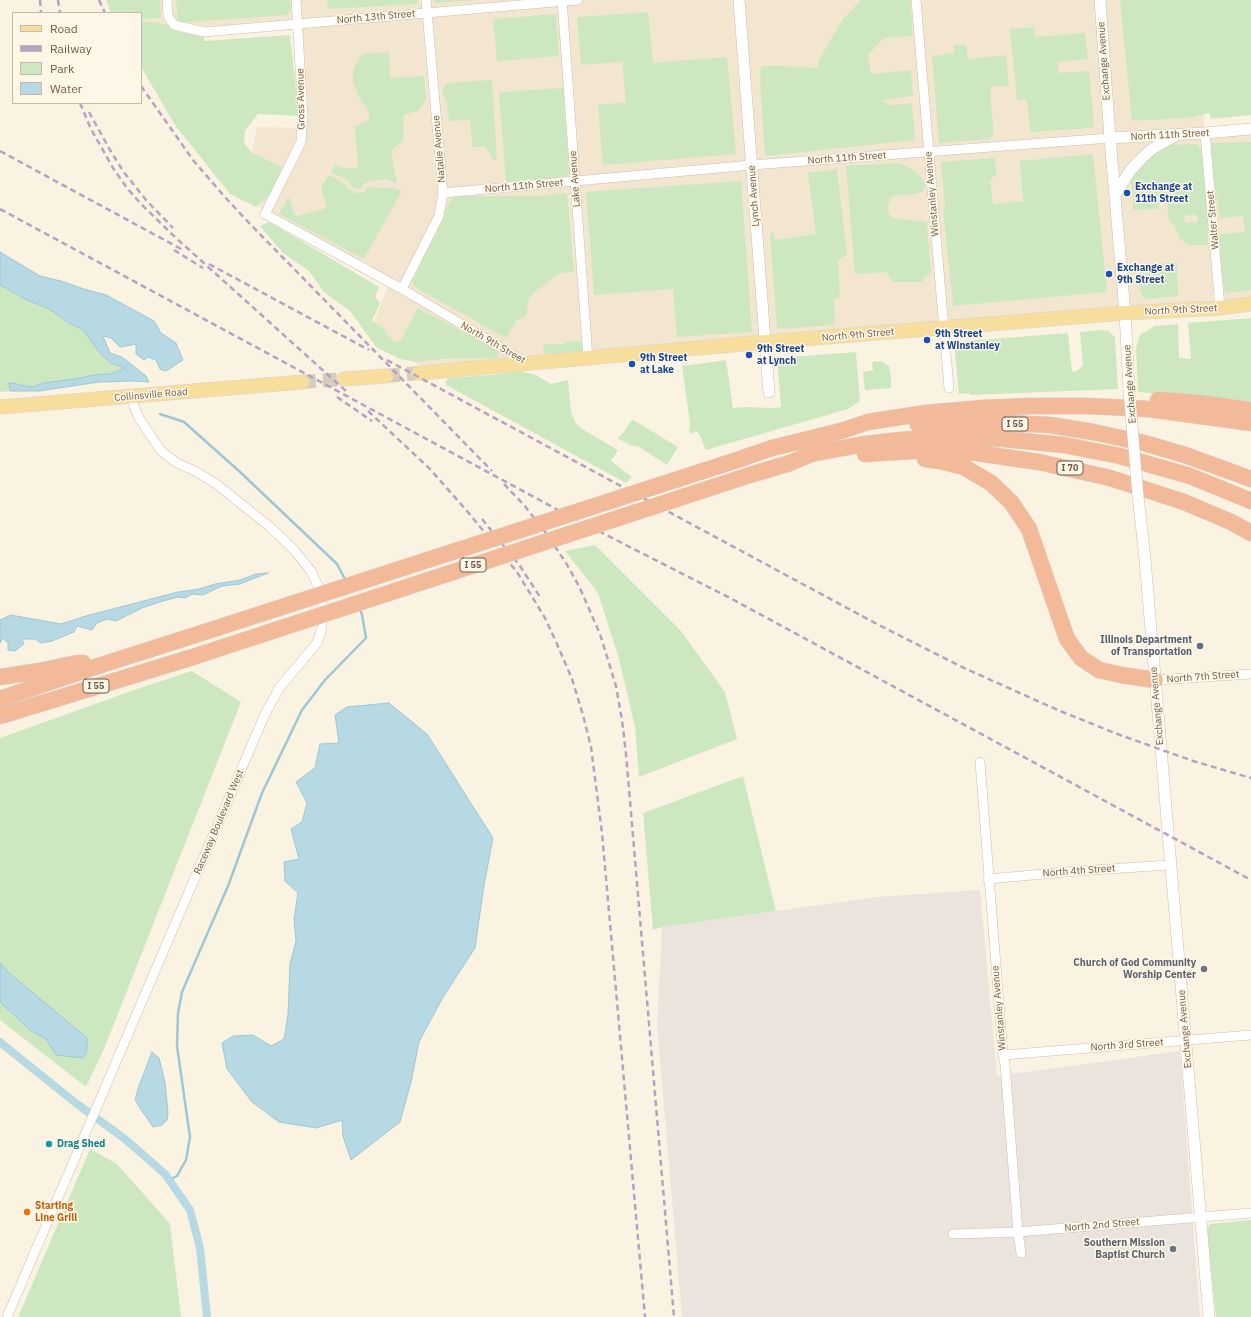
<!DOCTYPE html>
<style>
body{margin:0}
#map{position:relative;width:1251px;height:1317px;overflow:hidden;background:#fbf3e2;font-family:"IBM Plex Sans",sans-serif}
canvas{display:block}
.legend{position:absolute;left:12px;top:12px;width:130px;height:92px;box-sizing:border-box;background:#fef7e7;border:1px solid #c6b9a8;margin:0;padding:5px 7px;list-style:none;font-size:12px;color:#715b49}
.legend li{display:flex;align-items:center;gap:8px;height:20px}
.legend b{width:20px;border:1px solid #c6b9a8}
</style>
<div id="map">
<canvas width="1251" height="1317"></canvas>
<ul class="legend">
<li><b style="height:5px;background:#f7de9c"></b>Road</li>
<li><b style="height:5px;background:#b7a1c3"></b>Railway</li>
<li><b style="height:11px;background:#cde8c1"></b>Park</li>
<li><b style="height:11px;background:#b7d9e3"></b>Water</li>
</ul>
</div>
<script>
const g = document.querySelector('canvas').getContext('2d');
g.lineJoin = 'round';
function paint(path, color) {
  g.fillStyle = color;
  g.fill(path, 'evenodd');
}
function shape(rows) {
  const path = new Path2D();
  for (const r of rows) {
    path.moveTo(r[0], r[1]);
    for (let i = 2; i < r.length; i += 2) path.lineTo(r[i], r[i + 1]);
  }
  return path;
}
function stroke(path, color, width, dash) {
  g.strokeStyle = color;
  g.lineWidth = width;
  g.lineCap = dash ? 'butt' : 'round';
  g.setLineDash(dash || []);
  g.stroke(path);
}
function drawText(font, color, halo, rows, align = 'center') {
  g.font = font + ' "IBM Plex Sans",sans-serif';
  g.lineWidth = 3;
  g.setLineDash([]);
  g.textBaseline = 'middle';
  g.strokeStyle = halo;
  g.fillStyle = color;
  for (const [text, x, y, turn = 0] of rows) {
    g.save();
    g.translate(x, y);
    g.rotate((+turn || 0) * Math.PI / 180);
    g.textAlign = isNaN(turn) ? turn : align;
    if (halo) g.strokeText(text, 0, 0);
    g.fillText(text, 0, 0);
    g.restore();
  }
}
const residential = shape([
 [119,0,1193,0,1205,133,1251,129,1251,305,527,363,418,365,370,331,390,282,265,214,245,186,257,127,305,128,298,23,204,32,174,25,141,21,141,13]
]);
const industrial = shape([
 [980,890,997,1076,1180,1051,1200,1317,682,1317,657,1025,662,927,877,897]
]);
const green = shape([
 [106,0,160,0,161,18,141,19,141,13,111,13],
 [176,0,290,0,291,8,288,15,178,23],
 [327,0,418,0,418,4,328,9],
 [435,0,477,0,435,3],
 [861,0,910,0,913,36,884,38,868,55,871,74,911,70,913,96,881,100,888,105,912,103,915,140,765,156,760,81,761,66,782,66,818,68,819,60,837,29,843,19],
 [1120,0,1251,0,1251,115,1211,119,1209,113,1188,118,1132,121],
 [648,12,653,63,727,57,736,154,603,165,598,105,626,102,622,62,581,65,577,17],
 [556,14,559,56,497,61,493,19],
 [141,21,174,25,204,32,204,41,290,35,299,116,258,114,245,131,244,143,252,153,282,167,270,194,256,207,230,194,175,125,141,67],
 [1035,27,1035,37,1085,33,1088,59,1057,62,1059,73,1089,71,1094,125,1091,128,1030,132,1027,99,1017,100,1010,29],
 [954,45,966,45,968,59,1006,55,1009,87,993,86,990,91,994,134,990,135,991,139,939,143,932,56,954,53],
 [389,52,390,78,424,76,426,100,419,110,404,115,403,140,391,151,397,183,386,179,366,182,361,188,356,189,351,186,349,181,331,172,335,164,342,168,358,168,355,127,369,119,369,112,358,95,353,81,353,70,362,54],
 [492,80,497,160,493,160,486,147,473,147,470,120,449,121,447,103,442,93,446,83],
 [563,88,569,172,565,178,506,182,499,92],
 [1251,142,1251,290,1225,293,1220,260,1219,234,1245,232,1243,216,1220,218,1213,176,1211,143],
 [1197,144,1202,151,1209,229,1208,245,1188,245,1180,239,1176,229,1168,218,1167,197,1160,197,1159,209,1133,210,1133,192,1131,184,1134,164,1167,145],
 [1197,214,1198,222,1185,223,1184,216],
 [1093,154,1107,292,953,306,943,209,945,208,941,162,994,158,997,173,990,180,993,204,1023,201,1020,161],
 [899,163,905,165,918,174,926,183,924,191,915,194,892,196,888,205,889,214,893,218,927,222,931,272,921,282,893,282,886,272,855,274,846,166],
 [837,169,847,254,838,260,840,298,834,299,835,322,833,325,780,329,777,327,770,233,774,233,775,240,816,234,808,173],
 [329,175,346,185,347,188,355,193,365,192,367,187,393,188,402,191,364,259,279,214,289,197,294,213,297,216,327,208,321,187],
 [741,181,752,332,677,337,673,289,594,295,586,192],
 [567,193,574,272,559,273,534,292,528,301,527,313,524,317,517,320,506,338,413,286,413,281,425,254,437,233,442,215,453,196,538,196],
 [269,222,379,287,375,297,380,303,372,321,382,326,389,338,397,343,401,340,418,308,499,350,497,358,440,359,420,362,400,359,376,347,351,312,324,292,309,271,283,253,260,226],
 [1177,262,1178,296,1156,298,1156,299,1148,299,1143,297,1140,290,1138,273,1142,272,1141,264],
 [0,285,27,300,49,309,69,323,83,330,100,353,111,363,125,368,110,374,94,375,75,379,44,383,33,387,20,385,14,383,9,383,10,391,0,392],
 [1251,318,1251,402,1138,392,1136,348,1140,335,1155,326,1178,324,1179,358,1191,359,1188,323],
 [1101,330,1109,331,1115,337,1118,389,970,395,969,393,959,394,954,342,1068,333,1072,372,1077,371,1083,365,1080,332],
 [581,341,583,344,583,350,580,352,546,354,544,352,543,347,546,344,564,344,567,342],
 [856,352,860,401,848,409,706,450,699,434,696,431,691,434,689,431,690,423,682,366,726,360,733,408,745,407,773,408,781,407,777,358],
 [881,361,889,366,891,377,891,388,865,390,863,372,873,370,872,362],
 [520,371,536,375,551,384,568,380,571,411,575,422,582,429,618,450,611,461,632,477,626,483,446,385,446,381,449,378,491,375],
 [632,420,635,421,678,447,667,465,639,447,630,445,617,438,623,433],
 [595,545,681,631,725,692,737,739,639,777,635,727,619,659,598,593,565,551],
 [192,671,241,702,104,1049,86,1087,0,1020,0,738,134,690],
 [743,776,776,911,662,927,653,930,643,813],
 [90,1149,117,1164,170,1224,181,1317,18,1317],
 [1251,1220,1251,1317,1216,1317,1207,1230,1210,1224]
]);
const water = shape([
 [0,252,40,276,61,281,84,289,106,295,154,321,161,333,176,343,183,360,166,371,160,369,156,360,148,357,144,360,136,354,136,344,120,347,111,338,103,336,110,353,122,357,146,376,149,382,134,381,99,382,39,391,10,391,9,383,14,383,20,385,33,387,44,383,75,379,94,375,110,374,125,368,111,363,100,353,83,330,69,323,49,309,27,300,0,285,0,252],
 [268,573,240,584,222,586,203,595,192,594,185,598,178,597,163,601,142,608,116,621,107,619,97,623,92,630,77,626,74,632,52,641,41,643,35,639,22,639,24,644,15,651,8,650,8,642,3,639,0,643,0,620,11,615,61,624,86,616,178,592,199,589,215,584,240,580,256,574,268,573],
 [389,703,427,734,493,838,484,885,475,948,443,997,419,1042,411,1082,400,1122,351,1160,343,1136,342,1120,316,1128,279,1122,252,1102,227,1069,222,1043,233,1036,253,1035,271,1046,284,1039,288,1015,290,964,296,941,294,919,298,893,285,881,284,862,299,859,291,829,302,822,307,803,296,782,315,768,320,744,339,743,335,715,347,707,389,703],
 [0,963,8,972,87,1038,87,1051,83,1058,56,1055,46,1039,30,1030,0,1002,0,963],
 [152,1052,159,1058,165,1082,168,1113,167,1120,162,1125,153,1127,142,1111,135,1100,139,1086,152,1052]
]);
const stream = shape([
 [160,414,184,422,239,471,337,564,346,581],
 [169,1180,177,1176,186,1160,190,1137,177,1046,178,1013,182,992,228,886,262,793,302,710,325,680,366,638,362,615,360,609]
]);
const canal = shape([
 [0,1042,77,1104,125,1139,165,1174,190,1210,200,1248,207,1317]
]);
const primaryTunnel = shape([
 [386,376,419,373],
 [302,382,344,379]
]);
const minor = shape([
 [167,0,168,16,174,25,204,32,578,0],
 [296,0,303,116,301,142,265,214,402,289,527,363],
 [562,0,588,359],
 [916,0,949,388],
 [1205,133,1220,308],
 [443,193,752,165,1110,138],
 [402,289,439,216,443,193,426,0],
 [1155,680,1251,674],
 [980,762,1003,1055,1005,1064,1018,1232,1021,1253],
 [988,879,1077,871,1170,865],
 [1003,1055,1251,1035],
 [953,1234,1018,1232,1251,1213],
 [7,1317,265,714,280,687,317,643,322,628,323,608,318,586,311,571,294,550,269,526,215,483,195,471,177,463,161,451,139,418,130,396]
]);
const tertiary = shape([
 [739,0,769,392],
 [1100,0,1110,138,1125,313,1129,390],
 [1110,138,1205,133,1251,129],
 [1115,195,1130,171,1143,157,1152,149,1175,136],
 [1138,496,1145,559,1209,1317]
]);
const primary = shape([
 [419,373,766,342,1125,313,1220,308,1251,304],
 [344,379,386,376],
 [0,407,302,382]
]);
const motorway = shape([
 [1158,400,1199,403,1251,410],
 [918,425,931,423,988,422,1050,425,1093,432,1144,443,1185,455,1251,479],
 [865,454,927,450,977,453,1039,462,1110,478,1184,502,1231,522,1251,533],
 [925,459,940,461,964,467,991,483,1011,502,1029,529,1067,639,1081,658,1099,670,1121,675,1155,680],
 [734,461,772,448,841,431,868,422,926,413,983,408,1030,406,1088,406,1149,409,1251,423],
 [753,474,790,463,811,454,859,445,891,441,935,437,993,438,1064,445,1120,456,1190,476,1251,501],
 [0,677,39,671,77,663,83,663],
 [0,699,98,666,186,638],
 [0,716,193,657]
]);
const rail = shape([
 [40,0,41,13],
 [58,0,60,13],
 [99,0,105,13],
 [141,86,193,160,224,196,250,224,492,471],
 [80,103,91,129,113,168,127,188,141,204,176,238,347,392],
 [89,112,110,150,123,171,146,200,173,228],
 [0,151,183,250],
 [0,209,571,517,730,598,1251,880],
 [174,250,203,268],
 [209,264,369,350],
 [387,360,875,623,964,668,1060,711,1120,735,1193,761,1251,778],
 [337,397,372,421],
 [368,411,429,468,467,511,517,572,545,618,557,644,572,679,583,715,591,747,602,833,645,1317],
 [504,484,524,505,546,533,566,563,579,586,600,634,616,686,622,720,626,754,674,1317],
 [482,519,520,566,540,597]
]);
const tertiaryBridge = shape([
 [1129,390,1138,496]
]);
const motorwayBridge = shape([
 [186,638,734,461],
 [193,657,753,474]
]);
const markers = [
 [1127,193,4,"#1a4fb4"],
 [1109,274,4,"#1a4fb4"],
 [927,340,4,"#1a4fb4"],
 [749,355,4,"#1a4fb4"],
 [632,364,4,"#1a4fb4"],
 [1200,646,4,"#5c6f8a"],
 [1204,969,4,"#6b7280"],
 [49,1144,4,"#0f9aa8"],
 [27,1212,4,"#e8710a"],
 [1173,1249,4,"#6b7280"]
];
const shields = [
 [1015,424,26],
 [1070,468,26],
 [473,565,26],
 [96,686,26]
];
const shieldNames = [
 ["I 55",1015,424],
 ["I 70",1070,468],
 ["I 55",473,565],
 ["I 55",96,686]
];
const streetNames = [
 ["North 13th Street",376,17,-5],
 ["Exchange Avenue",1104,61,-94],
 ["Gross Avenue",301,99,-91],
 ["North 11th Street",1170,135,-3],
 ["Natalie Avenue",439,149,-95],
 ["North 11th Street",847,158,-4],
 ["Lake Avenue",575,179,-94],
 ["North 11th Street",524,186,-5],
 ["Winstanley Avenue",932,194,-95],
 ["Lynch Avenue",754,196,-94],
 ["Walter Street",1213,220,-95],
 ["North 9th Street",1181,310,-3],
 ["North 9th Street",858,335,-5],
 ["North 9th Street",493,343,30],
 ["Exchange Avenue",1130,384,-94],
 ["Collinsville Road",151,395,-5],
 ["North 7th Street",1203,677,-4],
 ["Exchange Avenue",1157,706,-95],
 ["Raceway Boulevard West",219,822,-67],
 ["North 4th Street",1079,871,-4],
 ["Winstanley Avenue",999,1008,-95],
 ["Exchange Avenue",1185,1029,-95],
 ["North 3rd Street",1127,1045,-4],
 ["North 2nd Street",1102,1225,-5]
];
const transitNames = [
 ["Exchange at",1135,187],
 ["11th Street",1135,199],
 ["Exchange at",1117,268],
 ["9th Street",1117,280],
 ["9th Street",935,334],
 ["at Winstanley",935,346],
 ["9th Street",757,349],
 ["at Lynch",757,361],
 ["9th Street",640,358],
 ["at Lake",640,370]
];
const serviceNames = [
 ["Illinois Department",1192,640],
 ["of Transportation",1192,652]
];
const worshipNames = [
 ["Church of God Community",1196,963],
 ["Worship Center",1196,975],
 ["Southern Mission",1165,1243],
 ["Baptist Church",1165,1255]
];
const cultureNames = [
 ["Drag Shed",57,1144]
];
const foodNames = [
 ["Starting",35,1206],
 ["Line Grill",35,1218]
];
paint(residential, '#f2e6d0');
paint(industrial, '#eae4dd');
paint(green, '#cde8c1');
paint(water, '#b7d9e3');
stroke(water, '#9ec7d5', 1);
stroke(stream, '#9ec7d5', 2.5);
stroke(canal, '#b7d9e3', 8);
stroke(primaryTunnel, '#d8cdbc', 14, [14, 7]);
stroke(minor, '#cebeac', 10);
stroke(tertiary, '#cebeac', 12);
stroke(primary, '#dad4d0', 15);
stroke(motorway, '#dad4d0', 17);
stroke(minor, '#fff', 9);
stroke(tertiary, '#fff', 11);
stroke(primary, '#f7de9c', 14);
stroke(motorway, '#f3ba9a', 16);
stroke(rail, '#b7a1c3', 2.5, [6, 4]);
stroke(tertiaryBridge, '#cebeac', 12, []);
stroke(motorwayBridge, '#dad4d0', 17, []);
stroke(tertiaryBridge, '#fff', 11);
stroke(motorwayBridge, '#f3ba9a', 16);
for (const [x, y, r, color] of markers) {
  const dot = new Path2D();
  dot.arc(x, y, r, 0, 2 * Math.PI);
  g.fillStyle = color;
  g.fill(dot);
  stroke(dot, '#fef7e7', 1.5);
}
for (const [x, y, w] of shields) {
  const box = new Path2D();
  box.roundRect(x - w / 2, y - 7, w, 14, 3);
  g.fillStyle = '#fef7e7';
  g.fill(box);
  stroke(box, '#715b49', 1);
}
drawText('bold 9px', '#715b49', null, shieldNames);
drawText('10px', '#715b49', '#fef7e7', streetNames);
drawText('bold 10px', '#164399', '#fef7e7', transitNames, 'left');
drawText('bold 10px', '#4e5e75', '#fef7e7', serviceNames, 'right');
drawText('bold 10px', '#5b616d', '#fef7e7', worshipNames, 'right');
drawText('bold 10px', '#0d838f', '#fef7e7', cultureNames, 'left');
drawText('bold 10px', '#c56008', '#fef7e7', foodNames, 'left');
</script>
